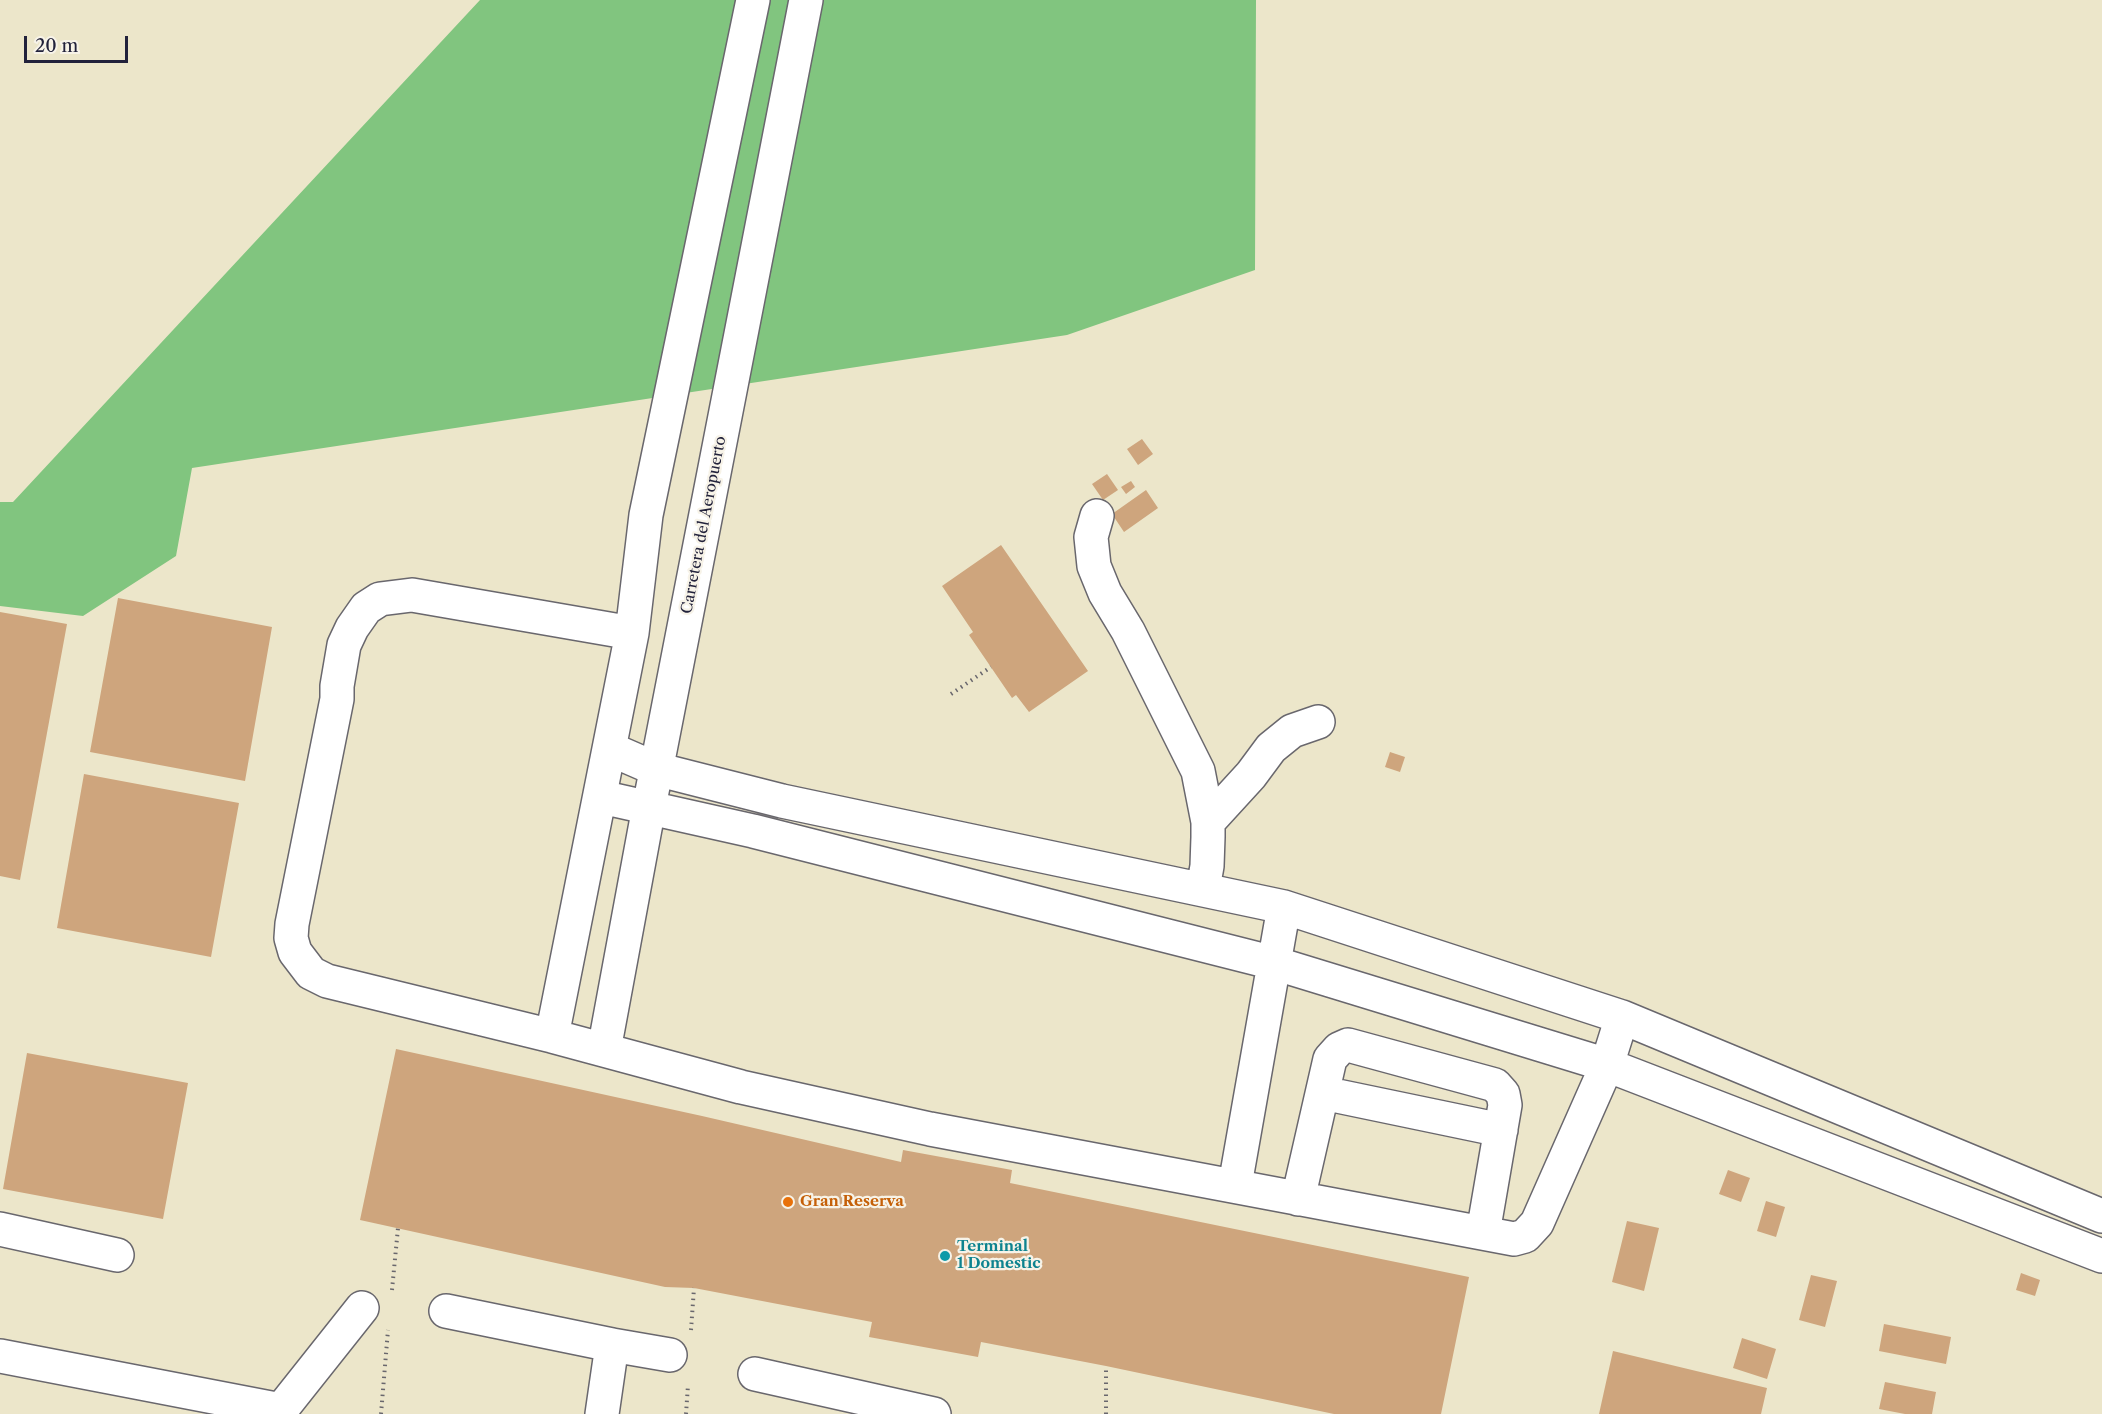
<!DOCTYPE html>
<style>
body{margin:0}
#map{position:relative;width:2102px;height:1414px;overflow:hidden;background:#ece6ca;font-family:"Libre Caslon Text",serif}
canvas{display:block}
.scale{position:absolute;left:24px;top:36px;width:104px;height:27px;box-sizing:border-box;border:3px solid #22223b;border-top:0;padding-left:8px;font-size:18px;line-height:21px;white-space:nowrap;color:#22223b;-webkit-text-stroke:4px #f7f3e8;paint-order:stroke}
</style>
<div id="map">
<canvas width="2102" height="1414"></canvas>
<div class="scale">20 m</div>
</div>
<script>
const g = document.querySelector('canvas').getContext('2d');
g.lineJoin = 'round';
function paint(path, color) {
  g.fillStyle = color;
  g.fill(path, 'evenodd');
}
function shape(rows) {
  const path = new Path2D();
  for (const r of rows) {
    path.moveTo(r[0], r[1]);
    for (let i = 2; i < r.length; i += 2) path.lineTo(r[i], r[i + 1]);
  }
  return path;
}
function stroke(path, color, width, dash) {
  g.strokeStyle = color;
  g.lineWidth = width;
  g.lineCap = dash ? 'butt' : 'round';
  g.setLineDash(dash || []);
  g.stroke(path);
}
function drawText(font, color, halo, rows, align = 'center') {
  g.font = font + ' "Libre Caslon Text",serif';
  g.lineWidth = 4.5;
  g.setLineDash([]);
  g.textBaseline = 'middle';
  g.strokeStyle = halo;
  g.fillStyle = color;
  for (const [text, x, y, turn = 0] of rows) {
    g.save();
    g.translate(x, y);
    g.rotate((+turn || 0) * Math.PI / 180);
    g.textAlign = isNaN(turn) ? turn : align;
    if (halo) g.strokeText(text, 0, 0);
    g.fillText(text, 0, 0);
    g.restore();
  }
}
const green = shape([
 [480,0,1256,0,1255,270,1067,335,192,468,176,556,83,616,0,606,0,502,13,502]
]);
const building = shape([
 [1142,439,1153,454,1138,465,1127,449],
 [1107,474,1118,490,1103,500,1092,484],
 [1131,481,1135,487,1126,494,1121,487],
 [1146,490,1158,508,1124,532,1112,514],
 [1001,545,1088,671,1029,712,1016,695,1012,698,969,635,973,632,942,586],
 [118,598,272,627,245,781,90,752],
 [0,612,67,624,20,880,0,876],
 [1390,752,1405,757,1400,772,1385,767],
 [84,774,239,803,211,957,57,928],
 [396,1049,702,1116,901,1162,903,1150,1012,1170,1010,1183,1469,1277,1441,1414,1334,1414,1106,1366,981,1342,978,1357,869,1337,872,1322,694,1288,665,1287,360,1220],
 [27,1053,188,1083,163,1219,3,1189],
 [1728,1170,1750,1178,1741,1202,1719,1194],
 [1766,1201,1785,1207,1776,1237,1757,1231],
 [1627,1221,1659,1228,1644,1291,1612,1282],
 [2021,1273,2040,1280,2035,1296,2016,1290],
 [1811,1275,1837,1281,1825,1327,1799,1320],
 [1884,1324,1951,1337,1946,1364,1879,1351],
 [1742,1338,1776,1349,1767,1379,1733,1368],
 [1613,1351,1767,1388,1761,1414,1599,1414],
 [1885,1382,1936,1392,1932,1414,1905,1414,1879,1409]
]);
const path = shape([
 [951,694,991,667],
 [392,1290,398,1228],
 [691,1330,694,1288],
 [381,1414,388,1330],
 [686,1414,688,1385],
 [1106,1414,1106,1366]
]);
const minor = shape([
 [1097,516,1091,537,1094,566,1105,593,1128,631,1198,771,1208,822,1208,837,1207,866,1203,889],
 [632,633,412,595,380,599,366,608,352,628,344,645,337,686,337,699,292,924,291,938,295,952,311,973,327,981,552,1036,741,1087,930,1129,1514,1239,1525,1236,1537,1223,1607,1065,1622,1017],
 [610,749,656,769,782,801,1284,907,1622,1017,2102,1216],
 [601,797,753,831,1274,963,1607,1065,2102,1256],
 [1208,822,1251,775,1271,748,1292,731,1318,722],
 [552,1036,632,633,646,515,753,0],
 [604,1050,649,807,806,0],
 [1323,1093,1501,1130],
 [1235,1185,1284,907],
 [1298,1199,1330,1059,1339,1049,1348,1045,1495,1085,1503,1094,1505,1105,1483,1233],
 [0,1229,117,1255],
 [446,1311,612,1345,602,1414],
 [612,1345,670,1355],
 [0,1356,281,1410,280,1414],
 [755,1374,934,1414],
 [281,1410,362,1308]
]);
const markers = [
 [788,1202,6,"#e8710a"],
 [945,1256,6,"#0f9aa8"]
];
const streetNames = [
 ["Carretera del Aeropuerto",704,525,-79]
];
const foodNames = [
 ["Gran Reserva",800,1202]
];
const cultureNames = [
 ["Terminal",957,1247],
 ["1 Domestic",957,1264]
];
paint(green, '#81c57f');
paint(building, '#cea57d');
stroke(minor, '#69676d', 36);
stroke(path, '#69676d', 4, [1.5, 4.5]);
stroke(minor, '#fff', 33);
for (const [x, y, r, color] of markers) {
  const dot = new Path2D();
  dot.arc(x, y, r, 0, 2 * Math.PI);
  g.fillStyle = color;
  g.fill(dot);
  stroke(dot, '#f7f3e8', 2);
}
drawText('15px', '#22223b', '#f7f3e8', streetNames);
drawText('bold 15px', '#c56008', '#f7f3e8', foodNames, 'left');
drawText('bold 15px', '#0d838f', '#f7f3e8', cultureNames, 'left');
</script>
